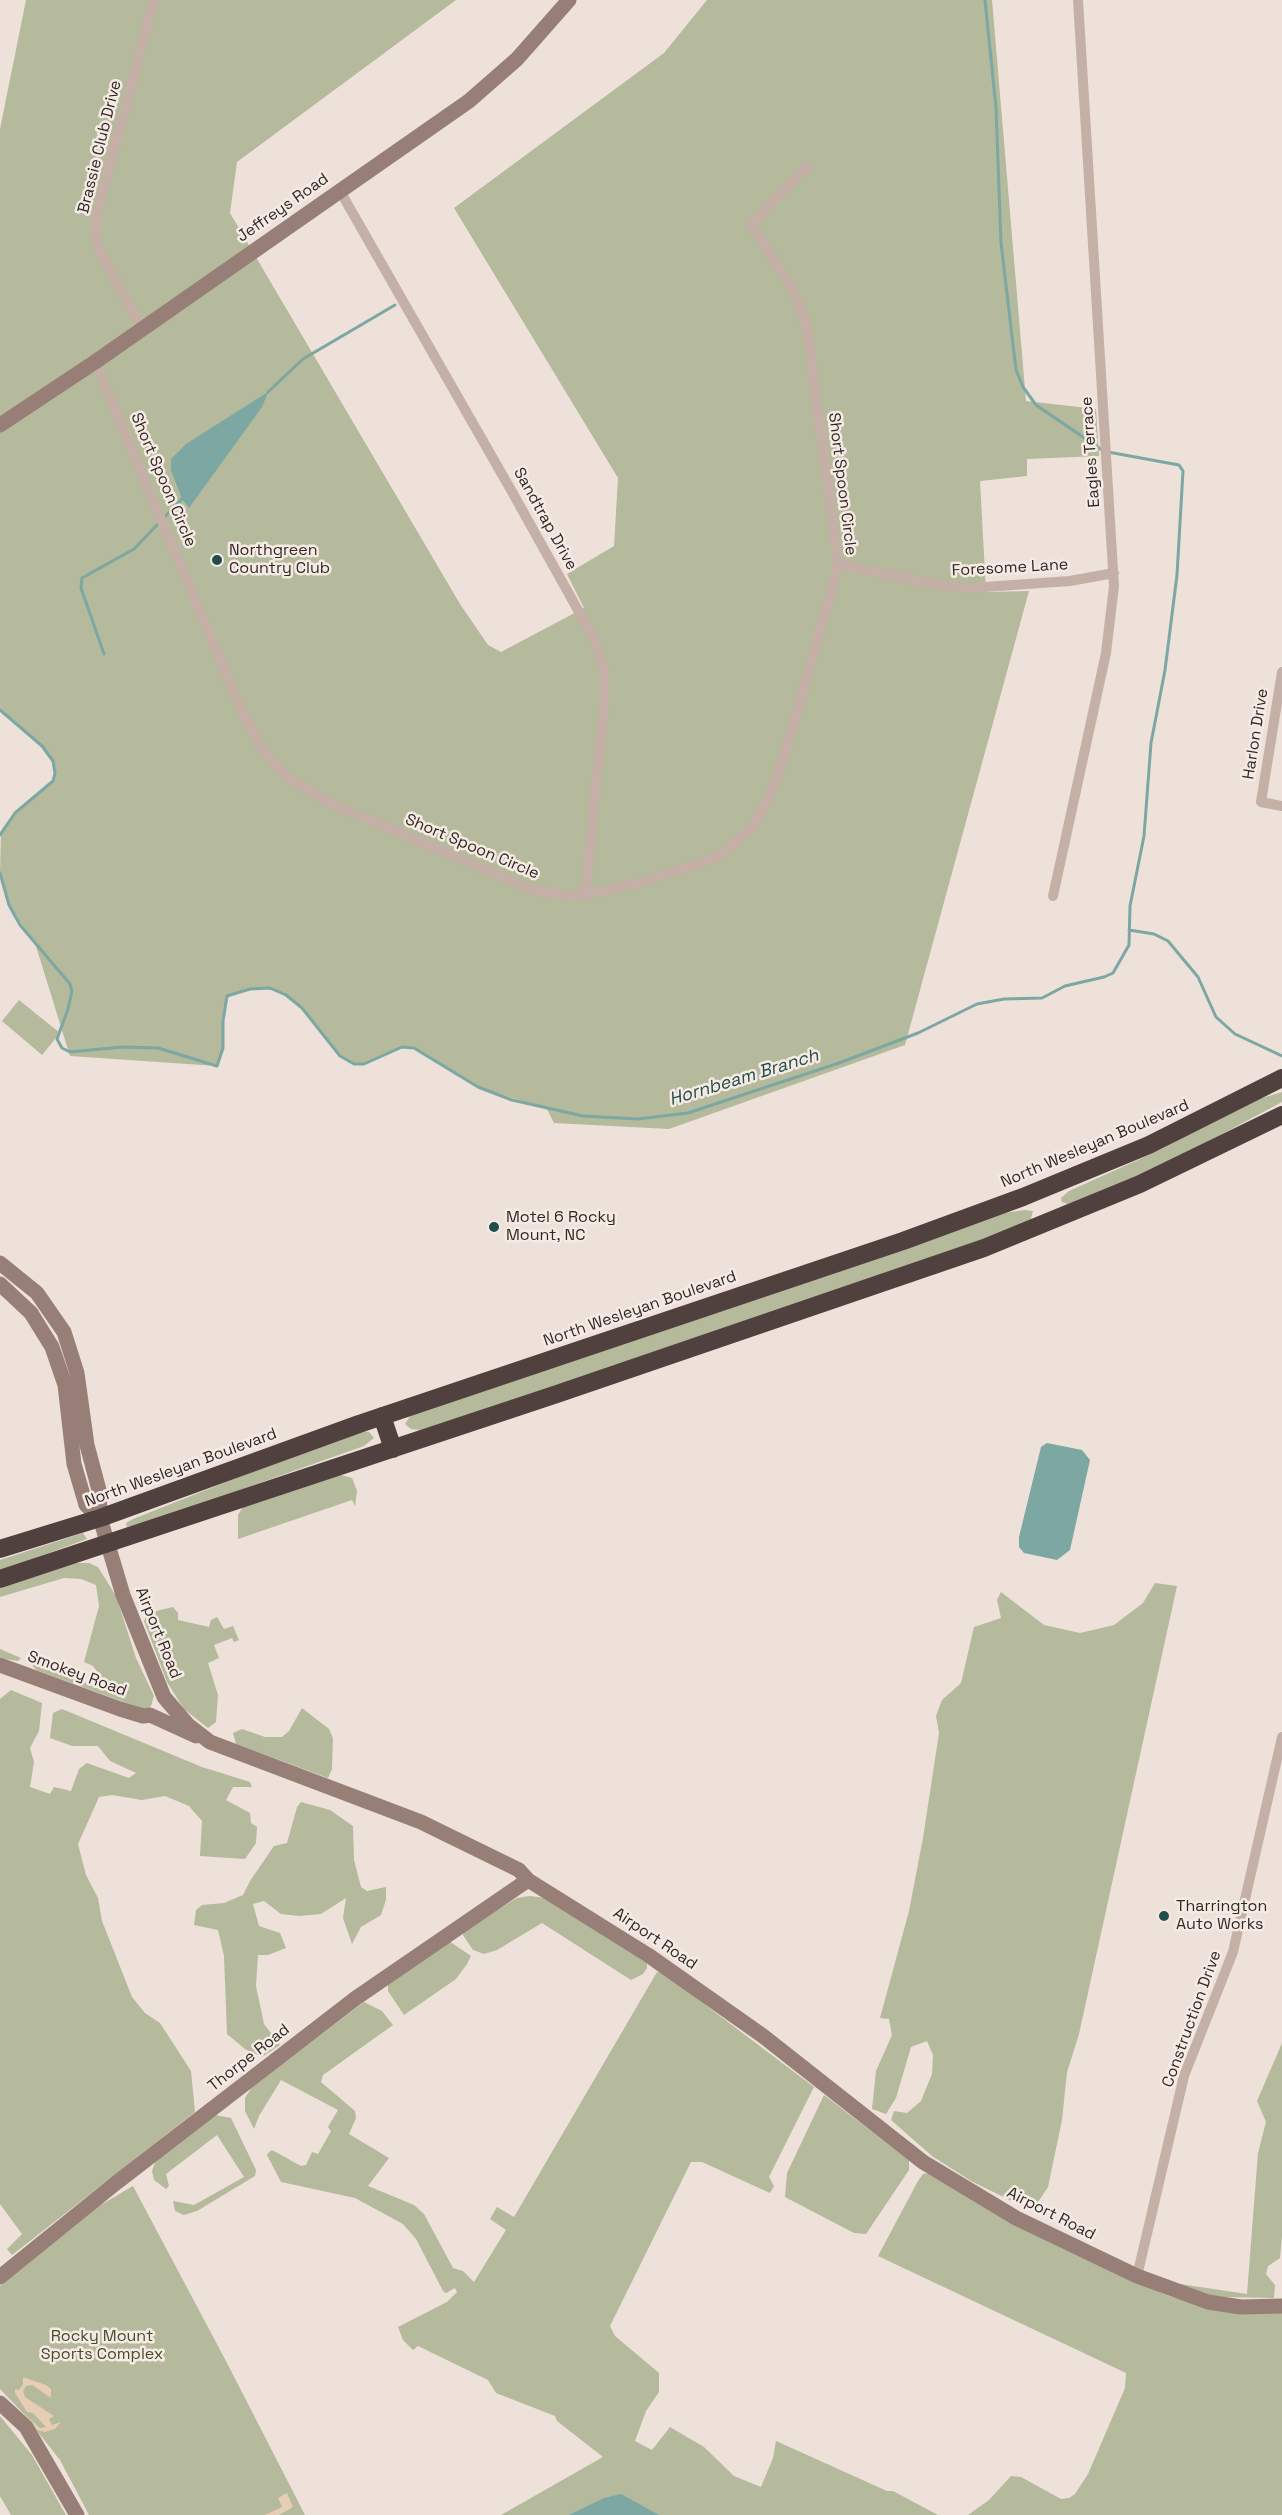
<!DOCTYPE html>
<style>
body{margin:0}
canvas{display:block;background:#ede1d9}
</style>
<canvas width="1282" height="2515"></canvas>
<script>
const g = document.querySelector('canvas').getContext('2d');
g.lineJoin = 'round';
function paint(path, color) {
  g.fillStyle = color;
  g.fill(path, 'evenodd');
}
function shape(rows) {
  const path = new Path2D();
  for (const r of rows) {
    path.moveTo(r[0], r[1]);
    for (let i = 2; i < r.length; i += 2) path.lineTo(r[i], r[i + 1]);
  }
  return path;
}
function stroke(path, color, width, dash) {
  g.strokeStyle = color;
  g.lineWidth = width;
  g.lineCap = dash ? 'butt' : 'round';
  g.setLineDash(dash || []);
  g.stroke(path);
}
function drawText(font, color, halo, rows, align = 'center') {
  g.font = font + ' "Space Grotesk",sans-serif';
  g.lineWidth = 5;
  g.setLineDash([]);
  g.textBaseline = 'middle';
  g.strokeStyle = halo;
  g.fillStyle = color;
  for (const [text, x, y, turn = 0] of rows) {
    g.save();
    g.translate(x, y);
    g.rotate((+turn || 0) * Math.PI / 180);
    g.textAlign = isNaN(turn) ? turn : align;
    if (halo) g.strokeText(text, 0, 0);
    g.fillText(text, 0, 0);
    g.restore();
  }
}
const green = shape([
 [26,0,456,0,237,162,230,213,460,604,488,645,501,652,584,608,567,574,614,546,618,478,454,208,664,53,707,0,992,0,1026,401,1096,409,1099,456,1027,459,1027,476,980,481,986,592,1029,591,905,1045,669,1129,554,1123,547,1109,478,1087,414,1048,402,1047,364,1064,354,1064,340,1056,301,1008,286,995,270,988,250,989,227,996,223,1021,223,1048,217,1066,70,1056,35,943,13,913,0,873,1,832,15,813,53,781,55,773,53,761,42,746,0,710,0,129],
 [19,1000,60,1033,42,1055,2,1021],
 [1282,1092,1282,1102,1166,1164,1068,1204,1062,1202,1061,1198,1069,1191,1160,1150,1249,1102],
 [1025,1210,1033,1211,1030,1222,1004,1233,441,1425,420,1430,411,1429,405,1424,412,1413,997,1214],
 [363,1431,369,1432,374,1438,364,1446,141,1525,127,1527,126,1523,133,1519,352,1432],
 [337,1474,352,1478,357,1491,355,1506,352,1500,238,1539,238,1515,244,1505],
 [83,1533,87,1539,0,1571,0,1560],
 [69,1563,89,1563,98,1567,116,1596,136,1658,154,1696,151,1706,146,1710,36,1670,32,1665,32,1662,94,1686,99,1674,93,1666,84,1662,99,1606,96,1585,81,1579,64,1578,0,1597,0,1586],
 [1155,1583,1177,1586,1079,2034,1067,2072,1062,2120,1048,2187,1032,2211,971,2181,932,2156,891,2120,894,2111,907,2113,921,2101,932,2074,933,2055,927,2041,911,2047,896,2098,886,2114,872,2109,876,2071,892,2035,889,2019,880,2018,909,1911,923,1838,939,1733,936,1716,942,1700,961,1683,974,1627,1001,1618,997,1600,1001,1592,1044,1625,1080,1633,1114,1625,1143,1603],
 [173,1607,178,1613,178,1620,209,1627,211,1620,217,1617,224,1629,233,1626,239,1640,234,1642,232,1638,214,1645,219,1658,208,1663,218,1695,216,1722,208,1728,184,1709,167,1682,144,1621,148,1613],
 [0,1649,21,1658,18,1661,6,1659,0,1657],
 [11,1690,42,1703,39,1731,30,1748,34,1762,30,1787,50,1794,54,1787,71,1791,79,1769,87,1763,129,1778,136,1773,110,1761,98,1746,72,1746,50,1738,53,1713,62,1709,202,1767,250,1782,252,1787,233,1787,226,1800,250,1813,251,1823,257,1827,256,1843,245,1859,200,1856,202,1821,189,1806,165,1796,142,1800,112,1795,99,1797,78,1844,86,1875,98,1898,102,1921,132,1997,145,2013,160,2023,191,2071,195,2112,12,2255,7,2249,22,2234,0,2204,0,1699],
 [302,1708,329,1729,333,1738,332,1769,328,1778,236,1744,233,1733,242,1729,265,1737,282,1737,289,1731],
 [301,1802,330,1810,353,1826,354,1860,361,1887,367,1891,386,1887,386,1900,381,1915,361,1927,352,1944,343,1918,346,1898,321,1914,299,1916,281,1914,264,1901,253,1904,259,1926,280,1933,286,1948,268,1955,258,1955,256,1986,264,2024,280,2045,262,2057,245,2049,227,2034,224,1956,218,1930,194,1925,196,1910,202,1905,224,1903,243,1895,250,1881,274,1846,287,1843,297,1807],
 [530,1896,545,1898,647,1962,647,1968,643,1974,631,1980,542,1923,497,1950,484,1954,473,1950,463,1935,464,1930,517,1898],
 [449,1941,471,1956,467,1964,456,1979,404,2015,388,1991,388,1984],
 [657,1972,663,1973,814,2087,769,2177,774,2186,770,2193,702,2162,691,2162,610,2326,615,2336,659,2373,659,2392,646,2411,635,2441,652,2450,670,2427,704,2447,734,2476,761,2487,773,2458,776,2441,887,2491,893,2491,938,2515,501,2515,603,2457,557,2421,555,2416,496,2393,488,2380,418,2346,413,2350,403,2340,398,2327,447,2302,457,2292,455,2288,446,2293,443,2291,416,2239,403,2224,355,2198,281,2182,267,2155,268,2153,272,2150,301,2166,306,2165,312,2152,318,2154,331,2131,328,2127,338,2110,281,2080,259,2116,254,2129,245,2111,245,2098,252,2087,364,2002,382,2011,393,2025,323,2075,321,2082,355,2111,356,2118,349,2134,389,2158,368,2186,414,2205,424,2214,453,2268,463,2271,474,2282,506,2230,490,2219,497,2207,514,2217],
 [1282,2043,1282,2235,1280,2258,1268,2266,1266,2274,1275,2285,1274,2298,1224,2297,1203,2294,1173,2283,1247,2294,1258,2153,1266,2122,1257,2101],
 [824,2095,909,2160,909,2170,866,2234,854,2233,785,2197,787,2173],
 [215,2115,231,2118,256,2170,255,2176,197,2211,184,2215,175,2211,173,2201,194,2205,244,2177,217,2135,166,2174,169,2186,166,2189,154,2180,152,2171,156,2160],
 [930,2173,1126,2278,1169,2296,1202,2306,1282,2311,1282,2515,968,2515,989,2500,1011,2476,1021,2477,1061,2499,1069,2498,1075,2494,1088,2474,1125,2388,1126,2373,878,2256,918,2181,923,2174],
 [133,2186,227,2363,305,2515,89,2515,60,2460,22,2412,0,2389,0,2286,99,2206],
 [0,2416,32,2455,66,2515,11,2515,0,2496]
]);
const sand = shape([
 [23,2377,46,2385,51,2389,51,2398,32,2385,26,2386,23,2391,25,2397,54,2416,49,2419,52,2425,61,2422,55,2429,45,2432,37,2430,22,2412,40,2428,46,2427,33,2413,27,2412,15,2393,15,2389,19,2390,23,2384],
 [287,2493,293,2507,279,2515,265,2515,282,2507,278,2498]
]);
const water = shape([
 [268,392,262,407,189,508,182,499,171,470,171,459,186,444],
 [1047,1443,1082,1450,1090,1460,1070,1550,1057,1560,1024,1553,1019,1547,1019,1537,1041,1447],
 [621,2494,659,2515,569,2515,604,2498]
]);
const stream = shape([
 [985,0,996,108,1001,243,1016,370,1023,387,1036,405,1102,450],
 [268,392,303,359,395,305],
 [104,654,81,588,82,578,134,549,182,499],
 [0,710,42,746,53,761,55,773,53,781,15,813,0,835],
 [0,873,9,905,20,925,70,984,72,991,68,1009,57,1039,62,1048,70,1052,122,1047,158,1048,217,1066,223,1048,223,1021,227,996,250,989,270,988,286,995,302,1008,340,1056,354,1064,364,1064,402,1047,414,1048,478,1087,512,1100,583,1116,638,1119,688,1113,839,1063,918,1033,977,1004,1004,999,1042,998,1065,986,1104,977,1113,973,1129,945,1130,906,1144,836,1151,743,1165,670,1177,575,1183,471,1179,465,1108,452],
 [1129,930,1154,934,1168,941,1198,977,1216,1017,1235,1034,1282,1056]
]);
const street = shape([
 [340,191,511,490,593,637,599,654,604,670,604,705,585,895],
 [142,328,100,252,96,236,96,218,154,0],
 [95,362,243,714,262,748,284,775,325,801,533,890,566,896,585,895,646,881,712,859,728,849,753,826,771,793,786,751,834,582,838,564,807,328,793,289,751,224,807,167],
 [838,564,939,585,970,588,1070,581,1114,573],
 [1282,672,1261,802,1282,806],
 [1053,896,1106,653,1114,586,1078,0],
 [1137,2276,1184,2076,1233,1952,1282,1737]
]);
const secondary = shape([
 [0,425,95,362,469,101,517,59,569,0],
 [0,1263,37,1293,64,1332,77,1373,87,1445,99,1490,100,1518,123,1595,164,1697,188,1725,210,1742,421,1822,519,1870,528,1880,648,1955,763,2036,923,2162,1016,2218,1137,2276,1208,2302,1241,2307,1282,2306],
 [0,1284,31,1313,52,1347,65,1385,74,1464,86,1505,100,1518],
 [0,1665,120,1709,143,1716,150,1715,196,1736],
 [0,2277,116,2183,356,1998,528,1880],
 [0,2403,26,2427,77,2515]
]);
const highway = shape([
 [382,1416,393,1449],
 [0,1549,100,1518,359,1424,903,1241,1023,1197,1149,1145,1282,1078],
 [0,1579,557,1394,984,1248,1140,1184,1282,1115]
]);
const markers = [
 [217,560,6,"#214d4a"],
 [494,1227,6,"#214d4a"],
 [1164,1916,6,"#214d4a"]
];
const streetNames = [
 ["Brassie Club Drive",100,147,-76],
 ["Jeffreys Road",283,208,-35],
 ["Eagles Terrace",1091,452,-94],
 ["Short Spoon Circle",163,480,67],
 ["Short Spoon Circle",842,484,83],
 ["Sandtrap Drive",545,519,61],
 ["Foresome Lane",1010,568,-3],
 ["Harlon Drive",1256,734,-81],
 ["Short Spoon Circle",472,847,23],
 ["North Wesleyan Boulevard",1095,1144,-23],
 ["North Wesleyan Boulevard",640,1309,-19],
 ["North Wesleyan Boulevard",181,1468,-20],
 ["Airport Road",158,1633,68],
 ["Smokey Road",77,1674,20],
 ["Airport Road",655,1939,34],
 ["Construction Drive",1192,2019,-70],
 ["Thorpe Road",249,2058,-38],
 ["Airport Road",1051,2214,27]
];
const poiNames = [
 ["Northgreen",229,551],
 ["Country Club",229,569],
 ["Motel 6 Rocky",506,1218],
 ["Mount, NC",506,1236],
 ["Tharrington",1176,1907],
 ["Auto Works",1176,1925]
];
const parkNames = [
 ["Rocky Mount",102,2337],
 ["Sports Complex",102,2355]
];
const waterNames = [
 ["Hornbeam Branch",744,1078,-17]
];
paint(green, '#b4ba9b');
paint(sand, '#e6cdb3');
paint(water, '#7ca7a3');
stroke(stream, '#7ca7a3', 3);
stroke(street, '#c4b0a7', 10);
stroke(secondary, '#977f78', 15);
stroke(highway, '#51413e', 18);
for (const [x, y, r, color] of markers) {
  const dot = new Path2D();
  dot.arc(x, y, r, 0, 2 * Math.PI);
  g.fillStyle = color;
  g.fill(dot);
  stroke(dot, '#f6ebe4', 2);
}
drawText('16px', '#312826', '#f6ebe4', streetNames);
drawText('16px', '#312826', '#f6ebe4', poiNames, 'left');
drawText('16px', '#454c2d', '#f6ebe4', parkNames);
drawText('italic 18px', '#214d4a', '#f6ebe4', waterNames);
</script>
